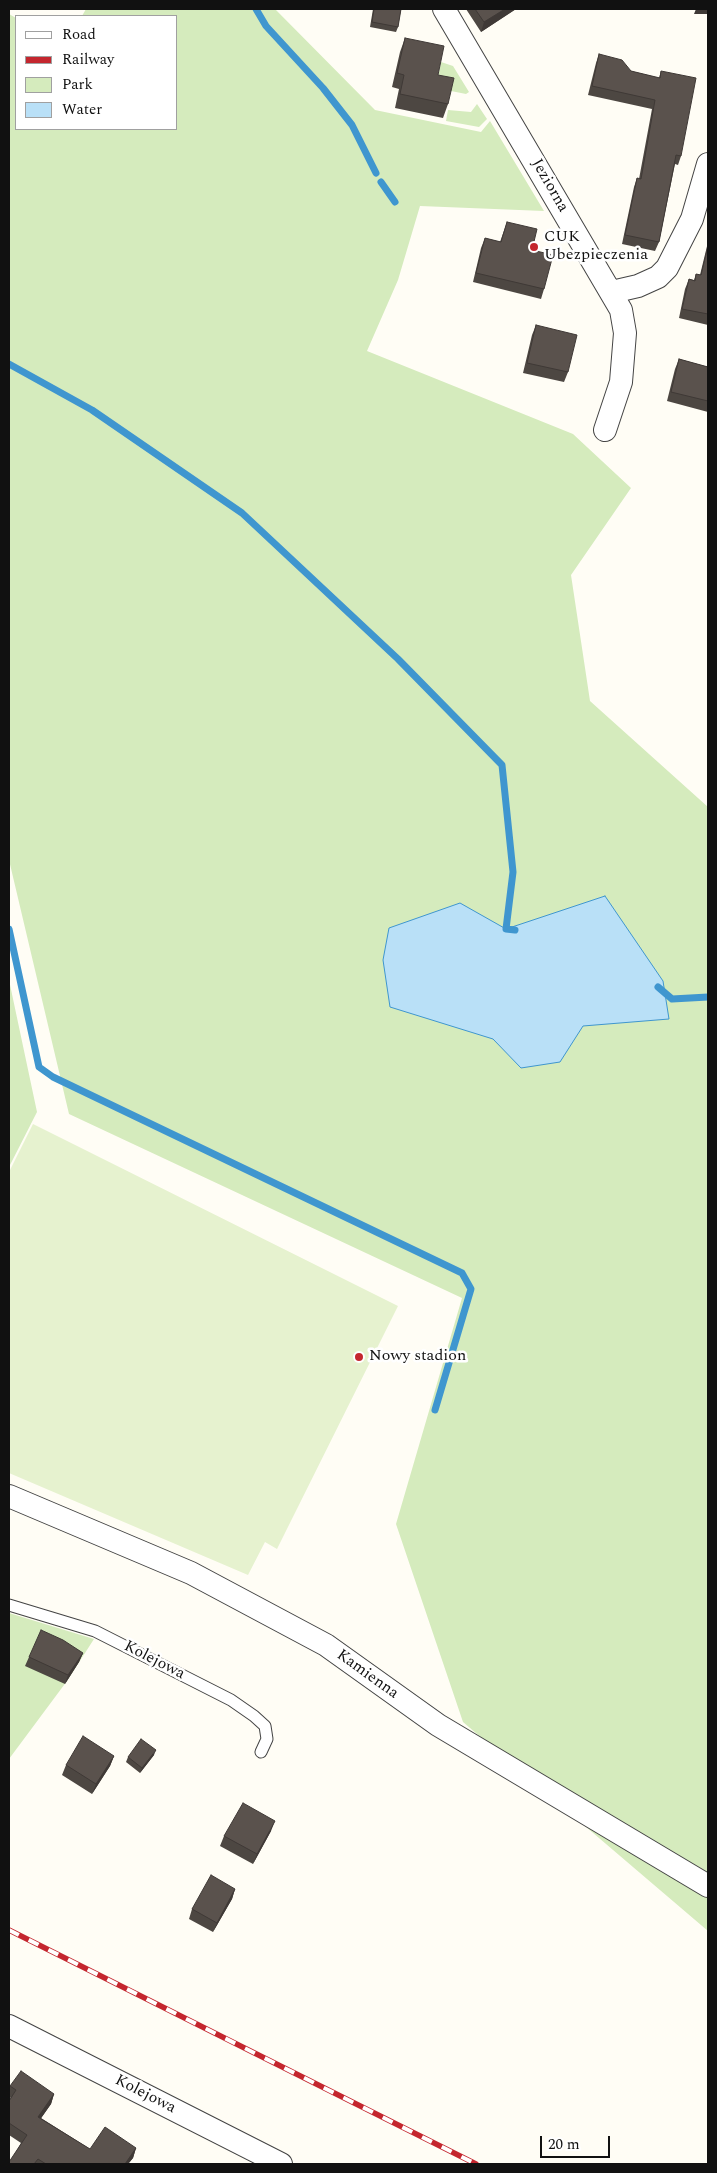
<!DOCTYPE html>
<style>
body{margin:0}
#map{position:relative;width:717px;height:2173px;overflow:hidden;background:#fffdf5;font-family:Spectral,serif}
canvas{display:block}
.frame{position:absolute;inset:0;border:10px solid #111;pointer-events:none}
.legend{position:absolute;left:15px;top:15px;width:162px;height:115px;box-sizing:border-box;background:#fff;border:1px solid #a0a0a0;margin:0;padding:6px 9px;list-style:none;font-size:15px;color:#111}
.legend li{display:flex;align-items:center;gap:10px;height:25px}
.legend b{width:25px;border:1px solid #a0a0a0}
.scale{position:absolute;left:540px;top:2136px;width:70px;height:22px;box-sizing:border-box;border:2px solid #111;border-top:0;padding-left:6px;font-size:15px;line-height:18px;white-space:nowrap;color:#111;-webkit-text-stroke:4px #fff;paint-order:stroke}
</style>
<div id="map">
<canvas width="717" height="2173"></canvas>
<div class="frame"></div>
<ul class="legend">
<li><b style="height:6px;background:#fff"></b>Road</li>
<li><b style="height:6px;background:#c4262e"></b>Railway</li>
<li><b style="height:14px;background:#d5ebbd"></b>Park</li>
<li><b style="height:14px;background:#b9e0f7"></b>Water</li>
</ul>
<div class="scale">20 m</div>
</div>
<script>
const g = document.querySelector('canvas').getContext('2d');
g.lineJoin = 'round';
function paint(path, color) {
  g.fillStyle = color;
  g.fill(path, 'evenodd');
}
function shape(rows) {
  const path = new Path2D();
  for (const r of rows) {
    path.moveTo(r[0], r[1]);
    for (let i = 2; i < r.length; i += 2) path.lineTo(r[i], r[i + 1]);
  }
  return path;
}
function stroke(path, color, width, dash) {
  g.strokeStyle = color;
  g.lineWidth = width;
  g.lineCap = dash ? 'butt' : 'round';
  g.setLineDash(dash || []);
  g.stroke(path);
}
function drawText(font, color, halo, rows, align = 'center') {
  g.font = font + ' Spectral,serif';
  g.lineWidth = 5;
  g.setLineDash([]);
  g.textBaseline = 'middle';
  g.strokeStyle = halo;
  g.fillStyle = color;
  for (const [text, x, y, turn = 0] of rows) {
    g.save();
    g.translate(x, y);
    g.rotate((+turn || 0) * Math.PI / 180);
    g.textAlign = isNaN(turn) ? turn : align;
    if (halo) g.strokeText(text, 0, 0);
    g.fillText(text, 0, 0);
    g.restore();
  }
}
const green = shape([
 [86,9,275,9,375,110,481,132,490,121,544,211,420,206,398,280,367,351,573,434,631,488,571,575,590,701,708,807,708,1931,463,1722,396,1524,462,1298,69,1114,9,860,9,14,16,18,16,129,176,129,176,16,82,16],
 [441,62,453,66,469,92,466,94,436,88],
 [477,104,487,119,479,127,446,121,448,110,471,112],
 [9,980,37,1112,9,1167],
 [9,1613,94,1639,67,1681,9,1759]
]);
const pitch = shape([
 [33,1124,398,1306,277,1549,265,1542,248,1575,9,1473,9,1172]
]);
const water = shape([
 [605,896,663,981,669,1019,583,1026,560,1062,521,1068,493,1039,390,1007,383,960,389,928,460,903,506,929,605,896]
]);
const stream = shape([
 [256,9,266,26,323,88,352,125,376,173],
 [381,182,395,202],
 [9,364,92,410,242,513,398,659,502,765,513,872,506,929,515,930],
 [9,929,39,1067,53,1077,462,1273,471,1289,435,1410],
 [658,987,672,999,708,997]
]);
const lane = shape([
 [9,1605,95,1631,231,1700,254,1716,265,1726,267,1739,261,1752]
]);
const street = shape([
 [444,9,621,310,625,333,621,382,605,430],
 [612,292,638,286,658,277,667,268,692,219,708,164],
 [9,1496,191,1573,326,1645,438,1725,708,1886],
 [9,2026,281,2164]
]);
const rail = shape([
 [9,1930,476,2164]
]);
const wall = shape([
 [373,9,401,9,398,27,396,32,370,27],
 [466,9,516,9,481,32],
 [405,38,438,75,448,104,443,118,395,108,399,89,392,87,400,52],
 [599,54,631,71,659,78,661,71,681,156,678,165,675,164,659,242,655,251,622,244,634,187,637,178,639,179,652,109,588,95,596,63],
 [507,222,532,250,544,289,541,299,473,282,481,248,485,238,500,242],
 [708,242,708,325,679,318,685,289,689,279,694,280,696,274,700,275],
 [536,325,568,372,564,382,523,373,532,335],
 [679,359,708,367,708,412,667,401,675,369],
 [83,1653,79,1662,65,1684,25,1666,29,1657],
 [154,1755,140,1773,126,1762,128,1757],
 [114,1756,110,1766,92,1794,62,1775,66,1765],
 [271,1831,253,1864,220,1846,224,1836],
 [235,1889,232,1899,213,1932,189,1919,192,1909],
 [10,2086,54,2094,51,2104,41,2118,90,2149,136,2148,133,2158,128,2164,9,2164,21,2143,9,2135,9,2101,11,2098,9,2097,9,2090]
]);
const shadedWall = shape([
 [505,9,516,9,481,32,484,22],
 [696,9,708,9,708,14,694,14],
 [83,1653,79,1662,65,1684,68,1675],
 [156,1750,154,1755,140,1773,142,1768],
 [114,1756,110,1766,92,1794,96,1784],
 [275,1821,271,1831,253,1864,257,1854],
 [235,1889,232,1899,213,1932,217,1923],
 [54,2094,51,2104,35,2127,38,2117],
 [136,2148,133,2158,128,2164,125,2164]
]);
const building = shape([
 [374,9,401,9,398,27,372,22,374,9],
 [475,9,505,9,484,22,475,9],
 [405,38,444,46,438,75,454,78,448,104,400,94,404,75,397,73,405,38],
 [599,54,622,60,631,71,660,78,661,71,696,78,681,156,676,155,659,242,625,235,637,178,641,179,655,100,592,86,599,54],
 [507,222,537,229,532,250,553,255,544,289,476,273,485,238,501,242,507,222],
 [708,246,708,314,682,309,689,279,695,281,696,274,701,275,708,246],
 [536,325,577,335,568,372,527,363,536,325],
 [679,359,708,367,708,401,671,392,679,359],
 [41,1630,63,1640,83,1653,68,1675,29,1657,41,1630],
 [83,1736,114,1756,96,1784,66,1765,83,1736],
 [141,1739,156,1750,142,1768,128,1757,141,1739],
 [243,1803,275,1821,257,1854,224,1836,243,1803],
 [211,1875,235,1889,217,1923,192,1909,211,1875],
 [21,2071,54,2094,38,2117,90,2149,105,2127,136,2148,125,2164,46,2164,38,2159,34,2164,9,2164,9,2162,27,2135,9,2123,9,2101,16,2090,10,2086,21,2071]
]);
const markers = [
 [534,247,5,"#c4262e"],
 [359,1357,5,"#c4262e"]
];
const streetNames = [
 ["Jeziorna",549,186,60],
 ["Kolejowa",154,1661,27],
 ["Kamienna",367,1675,36],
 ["Kolejowa",145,2095,27]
];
const poiNames = [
 ["CUK",544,238],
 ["Ubezpieczenia",544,256],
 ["Nowy stadion",369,1357]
];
paint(green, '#d5ebbd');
paint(pitch, '#e6f2cf');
paint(water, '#b9e0f7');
stroke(water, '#3f96cf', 1);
stroke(stream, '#3f96cf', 7);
stroke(lane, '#444', 13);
stroke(street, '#444', 24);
stroke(lane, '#fff', 11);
stroke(street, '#fff', 22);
stroke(rail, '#c4262e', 5.5);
stroke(rail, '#fff', 4, [11]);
paint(wall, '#4d4742');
paint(shadedWall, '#3f3936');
paint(building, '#5a524d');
stroke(building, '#3f3936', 1);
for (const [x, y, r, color] of markers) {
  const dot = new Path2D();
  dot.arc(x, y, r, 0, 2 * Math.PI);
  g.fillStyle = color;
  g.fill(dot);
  stroke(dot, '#fff', 2);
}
drawText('16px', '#111', '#fff', streetNames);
drawText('16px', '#111', '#fff', poiNames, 'left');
</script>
